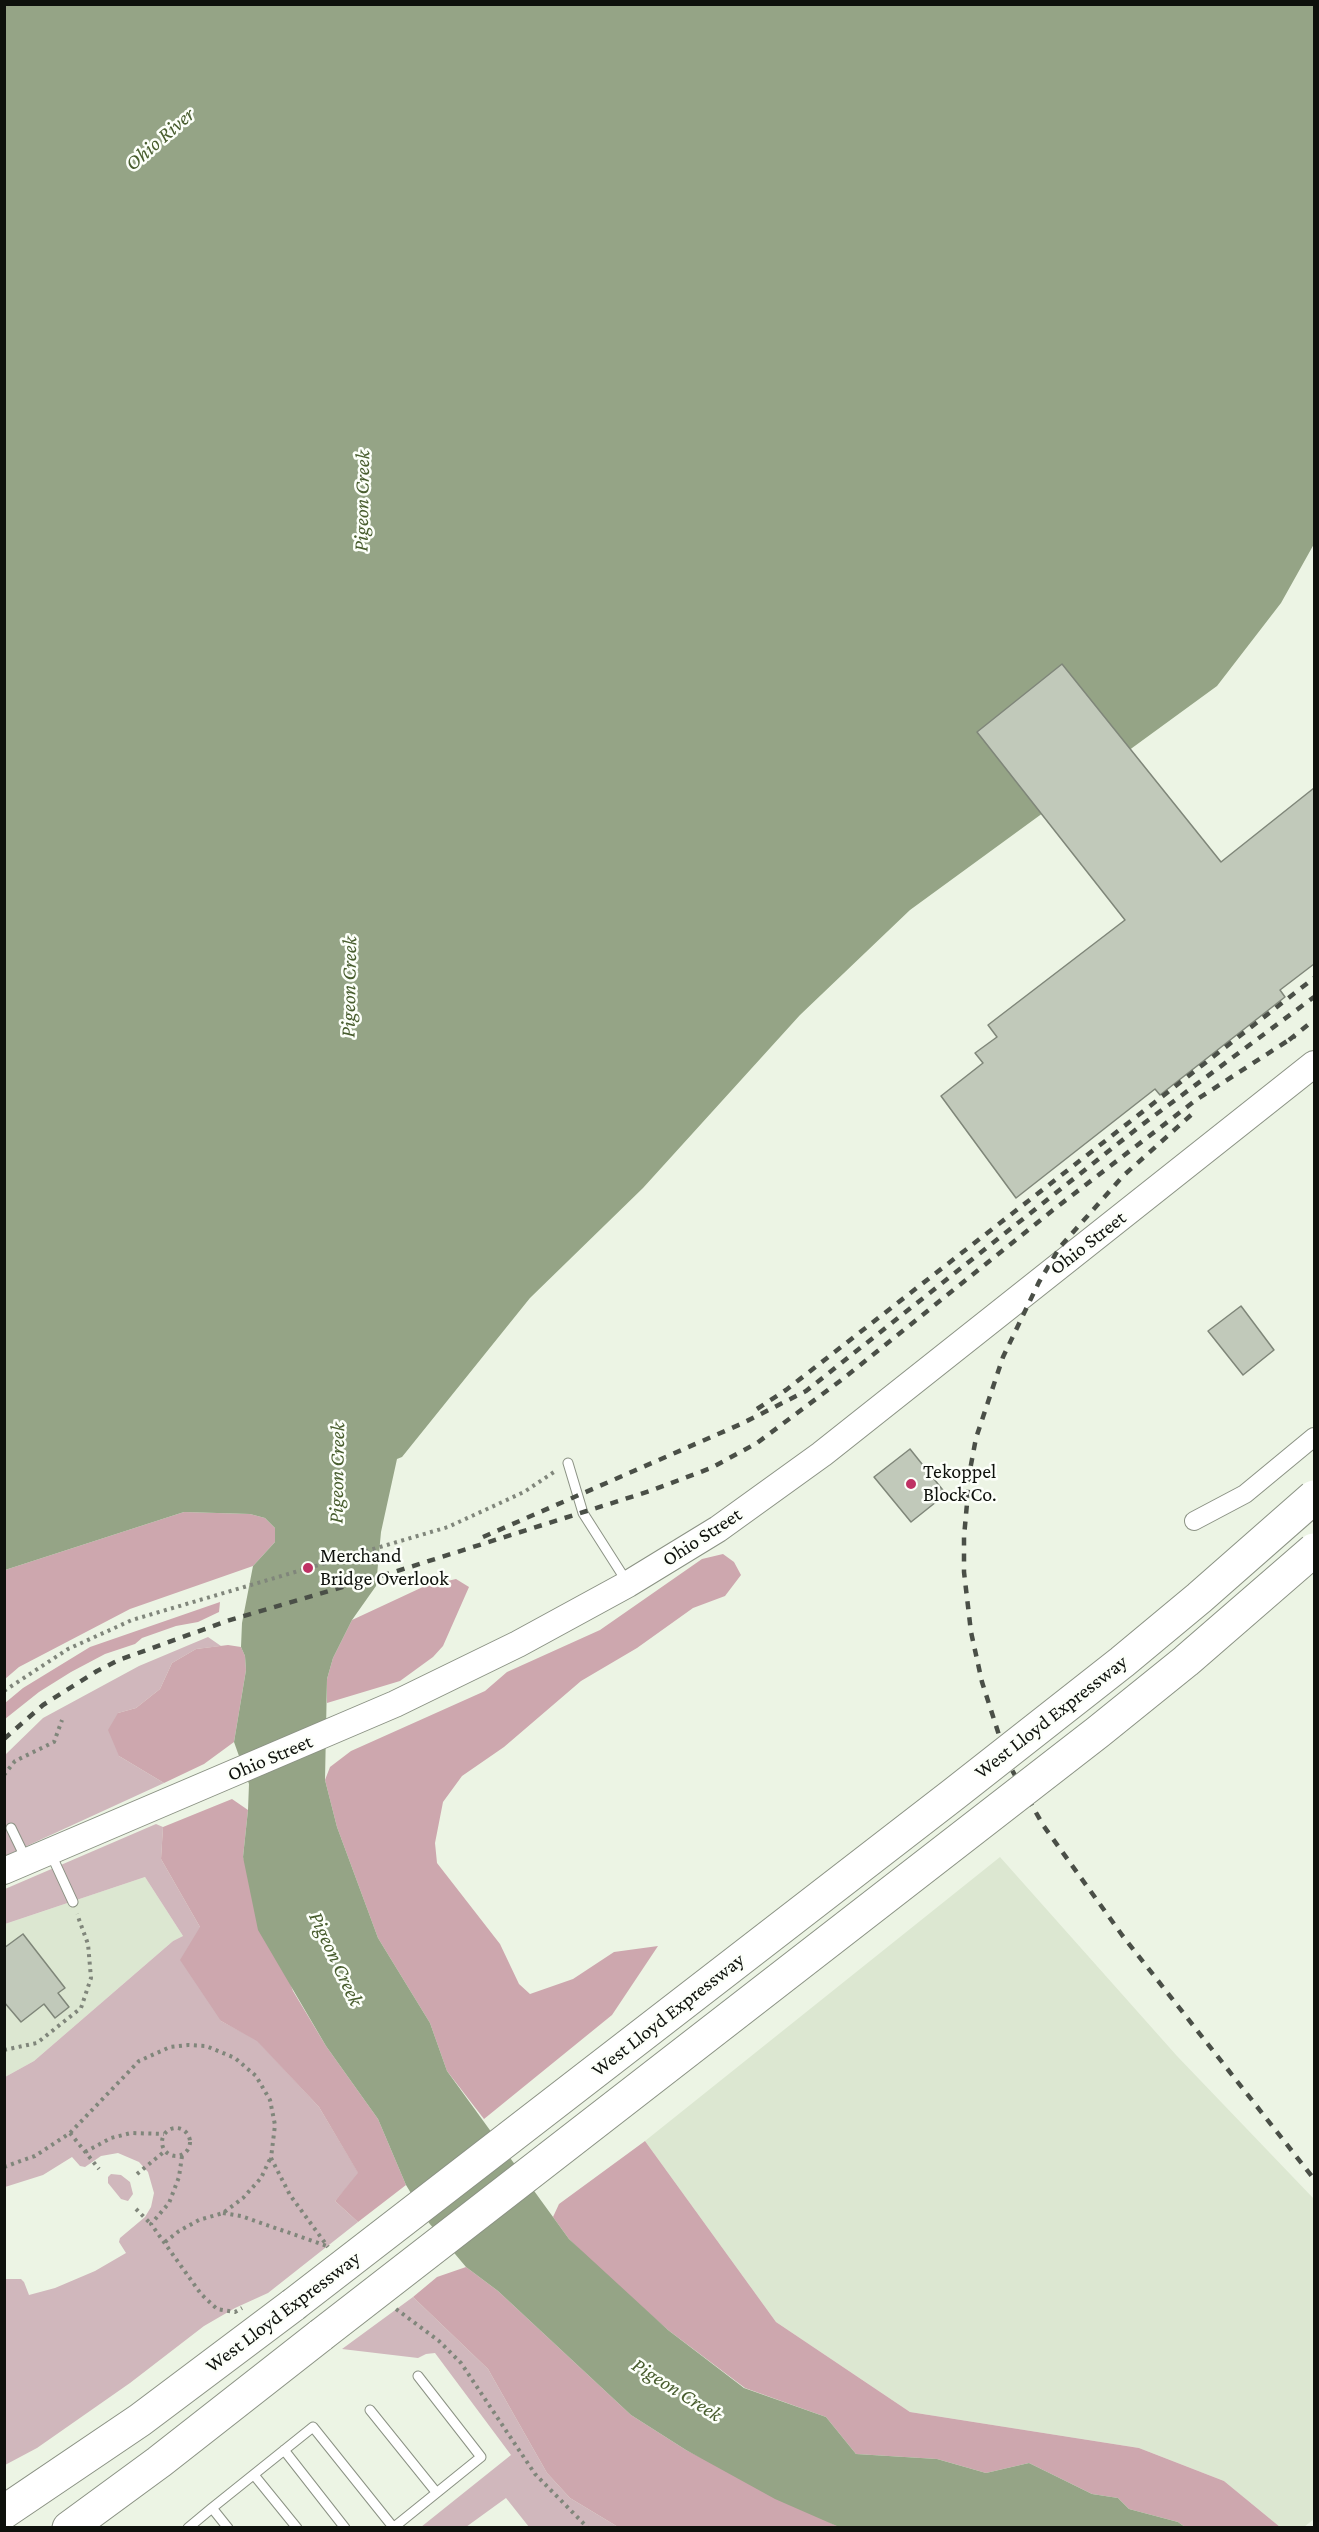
<!DOCTYPE html>
<style>
body{margin:0}
#map{position:relative;width:1319px;height:2532px;overflow:hidden;background:#ecf4e4;font-family:"Crimson Pro",serif}
canvas{display:block}
.frame{position:absolute;inset:0;border:6px solid #0e110c;pointer-events:none}
</style>
<div id="map">
<canvas width="1319" height="2532"></canvas>
<div class="frame"></div>
</div>
<script>
const g = document.querySelector('canvas').getContext('2d');
g.lineJoin = 'round';
function paint(path, color) {
  g.fillStyle = color;
  g.fill(path, 'evenodd');
}
function shape(rows) {
  const path = new Path2D();
  for (const r of rows) {
    if (r.length === 3) {
      path.moveTo(r[0] + r[2], r[1]);
      path.arc(r[0], r[1], r[2], 0, 2 * Math.PI);
      continue;
    }
    path.moveTo(r[0], r[1]);
    for (let i = 2; i < r.length; i += 2) path.lineTo(r[i], r[i + 1]);
  }
  return path;
}
function stroke(path, color, width, dash) {
  g.strokeStyle = color;
  g.lineWidth = width;
  g.lineCap = dash ? 'butt' : 'round';
  g.setLineDash(dash || []);
  g.stroke(path);
}
function drawText(font, color, halo, rows, align = 'center') {
  g.font = font + ' "Crimson Pro",serif';
  g.lineWidth = 5;
  g.setLineDash([]);
  g.textBaseline = 'middle';
  g.strokeStyle = halo;
  g.fillStyle = color;
  for (const [text, x, y, turn = 0] of rows) {
    g.save();
    g.translate(x, y);
    g.rotate((+turn || 0) * Math.PI / 180);
    g.textAlign = isNaN(turn) ? turn : align;
    if (halo) g.strokeText(text, 0, 0);
    g.fillText(text, 0, 0);
    g.restore();
  }
}
const built = shape([
 [1000,1857,1177,2056,1314,2199,1314,2519,1304,2527,1280,2527,1224,2481,1139,2448,910,2412,776,2322,645,2141],
 [145,1877,183,1936,173,1941,34,2061,5,2077,5,1924]
]);
const green = shape([
 [208,1637,221,1646,196,1649,172,1663,160,1689,136,1708,118,1713,119,1756,164,1783,5,1856,5,1755,43,1718,139,1666],
 [156,1824,163,1827,161,1859,200,1927,221,2021,257,2040,319,2107,359,2174,335,2201,358,2222,268,2293,235,2308,204,2326,130,2383,37,2448,5,2465,4,2279,21,2279,24,2282,29,2295,55,2288,95,2271,126,2253,119,2242,120,2238,145,2217,151,2207,154,2193,148,2172,139,2162,118,2153,101,2156,85,2167,80,2166,72,2157,43,2175,5,2187,5,2077,34,2061,173,1941,183,1936,145,1877,5,1924,5,1889],
 [111,2174,121,2175,130,2182,133,2194,128,2201,121,2199,108,2183,108,2177],
 [413,2297,488,2369,547,2473,570,2498,618,2527,529,2527,506,2498,466,2527,421,2527,511,2455,435,2353,426,2354,418,2358,342,2349]
]);
const forest = shape([
 [184,1512,250,1514,265,1518,275,1528,275,1542,253,1566,130,1609,19,1667,5,1679,5,1570],
 [723,1554,734,1562,741,1575,725,1596,693,1608,637,1648,581,1681,504,1747,462,1776,443,1802,435,1843,437,1863,500,1944,519,1984,530,1994,573,1979,614,1952,658,1946,612,2015,484,2119,447,2071,430,2023,378,1938,337,1827,325,1780,330,1767,351,1751,485,1691,507,1672,600,1630,702,1559],
 [456,1579,469,1587,443,1646,433,1657,400,1681,327,1703,327,1679,333,1658,352,1620,425,1586],
 [220,1602,219,1612,198,1622,176,1626,142,1638,135,1644,105,1654,71,1672,39,1692,5,1719,5,1703,23,1688,90,1647],
 [228,1645,241,1647,245,1656,246,1670,234,1742,204,1764,164,1783,119,1756,108,1730,118,1713,136,1708,160,1689,172,1663,196,1649],
 [232,1799,248,1810,243,1857,293,1991,326,2046,378,2119,406,2185,358,2222,335,2201,358,2173,319,2107,257,2041,221,2021,180,1960,200,1927,161,1859,163,1827],
 [645,2141,776,2322,910,2412,1139,2448,1224,2481,1280,2527,1185,2527,1178,2522,1129,2509,1118,2498,1092,2494,1029,2463,986,2473,937,2459,856,2454,826,2417,745,2388,668,2330,604,2274,569,2239,553,2217,559,2204],
 [466,2267,498,2291,631,2415,686,2450,839,2527,618,2527,570,2498,547,2473,488,2369,413,2297,437,2277]
]);
const water = shape([
 [5,5,1314,5,1314,544,1281,603,1217,686,910,910,800,1015,643,1188,530,1298,402,1457,397,1459,381,1532,376,1586,352,1620,333,1658,327,1679,325,1780,337,1827,378,1938,430,2023,447,2071,569,2239,668,2330,744,2388,826,2417,856,2454,937,2459,986,2473,1029,2463,1092,2494,1118,2498,1129,2509,1178,2522,1185,2527,839,2527,775,2499,686,2450,631,2415,498,2291,466,2267,429,2223,406,2185,378,2119,326,2046,258,1930,243,1857,248,1810,249,1784,234,1742,246,1670,245,1656,241,1647,242,1623,253,1566,275,1542,275,1528,265,1518,250,1514,184,1512,5,1570]
]);
const building = shape([
 [1062,664,1221,862,1314,788,1314,964,1280,990,1285,997,1160,1095,1155,1089,1016,1198,941,1096,983,1063,975,1053,997,1037,988,1025,1125,920,977,732,1062,664],
 [1241,1306,1274,1350,1243,1375,1208,1331,1241,1306],
 [910,1449,946,1494,911,1522,874,1477,910,1449],
 [23,1934,65,1988,58,1993,69,2007,55,2018,44,2004,21,2022,4,2002,4,1948,23,1934]
]);
const path = shape([
 [4,1691,68,1649,132,1620,448,1527,524,1492,557,1470],
 [4,1775,15,1761,54,1742,62,1720],
 [4,2050,37,2043,81,2008,91,1978,88,1944,77,1914],
 [176,2142,14],
 [70,2133,99,2169],
 [85,2152,111,2138,131,2133,164,2134],
 [182,2156,179,2177,169,2203,151,2224,201,2294,217,2309,235,2312,242,2308],
 [4,2167,35,2156,70,2133,139,2061,170,2047,188,2045,206,2046,235,2058,256,2076,270,2100,275,2125,271,2158,290,2195,328,2247],
 [137,2174,165,2151],
 [136,2209,151,2224],
 [223,2213,241,2216,327,2246],
 [165,2242,179,2231,199,2220,223,2213,243,2198,261,2178,270,2159],
 [396,2309,439,2341,461,2363,535,2474,588,2528]
]);
const lane = shape([
 [568,1463,583,1513,627,1582],
 [11,1828,26,1859],
 [50,1852,73,1902],
 [370,2410,436,2492],
 [284,2450,345,2528],
 [254,2475,297,2528],
 [188,2528,212,2508],
 [228,2528,212,2508,313,2427,393,2527],
 [393,2528,481,2457,418,2376]
]);
const street = shape([
 [1194,1521,1245,1494,1314,1437]
]);
const secondary = shape([
 [4,1871,395,1704,518,1644,628,1584,718,1529,822,1454,1314,1064]
]);
const highway = shape([
 [4,2512,140,2420,293,2305],
 [69,2528,159,2462,321,2335]
]);
const rail = shape([
 [1289,1040,1314,1020],
 [1191,1115,1123,1176,1060,1247,1039,1282,1003,1357,976,1438,970,1470,964,1537,964,1572,971,1632,982,1682,1008,1763,1043,1825,1122,1935,1314,2179],
 [757,1409,786,1390,1314,978],
 [483,1537,741,1424,806,1391,1139,1127,1314,997],
 [4,1739,43,1705,97,1671,119,1660,227,1621,394,1572,650,1491,711,1468,757,1443,844,1378,1053,1210,1196,1100,1295,1036]
]);
const highwayBridge = shape([
 [293,2305,954,1794,1122,1662,1199,1598,1314,1497],
 [321,2335,1098,1732,1186,1661,1314,1550]
]);
const markers = [
 [911,1484,6,"#bf3264"],
 [308,1568,6,"#bf3264"]
];
const streetNames = [
 ["Ohio Street",1088,1243,-38],
 ["Ohio Street",702,1537,-33],
 ["West Lloyd Expressway",1051,1717,-38],
 ["Ohio Street",270,1758,-23],
 ["West Lloyd Expressway",668,2015,-38],
 ["West Lloyd Expressway",283,2312,-37]
];
const poiNames = [
 ["Tekoppel",923,1472],
 ["Block Co.",923,1495],
 ["Merchand",320,1556],
 ["Bridge Overlook",320,1579]
];
const waterNames = [
 ["Ohio River",160,139,-41],
 ["Pigeon Creek",362,501,-89],
 ["Pigeon Creek",349,987,-89],
 ["Pigeon Creek",337,1473,-89],
 ["Pigeon Creek",336,1959,65],
 ["Pigeon Creek",677,2390,32]
];
paint(built, '#dce7d1');
paint(green, '#d0b7bc');
paint(forest, '#cda7ae');
paint(water, '#95a486');
paint(building, '#c1c9ba');
stroke(building, '#7f8679', 1.5);
stroke(lane, '#8b9284', 11);
stroke(street, '#8b9284', 20);
stroke(secondary, '#8b9284', 28);
stroke(highway, '#8b9284', 35);
stroke(path, '#80867b', 4, [3, 4.5]);
stroke(lane, '#fff', 9);
stroke(street, '#fff', 18);
stroke(secondary, '#fff', 26);
stroke(highway, '#fff', 33);
stroke(rail, '#4a4f47', 4.5, [8, 8]);
stroke(highwayBridge, '#8b9284', 35, []);
stroke(highwayBridge, '#fff', 33);
for (const [x, y, r, color] of markers) {
  const dot = new Path2D();
  dot.arc(x, y, r, 0, 2 * Math.PI);
  g.fillStyle = color;
  g.fill(dot);
  stroke(dot, '#fcfff9', 2);
}
drawText('20px', '#0e110c', '#fcfff9', streetNames);
drawText('20px', '#0e110c', '#fcfff9', poiNames, 'left');
drawText('italic 21px', '#485d2e', '#fcfff9', waterNames);
</script>
